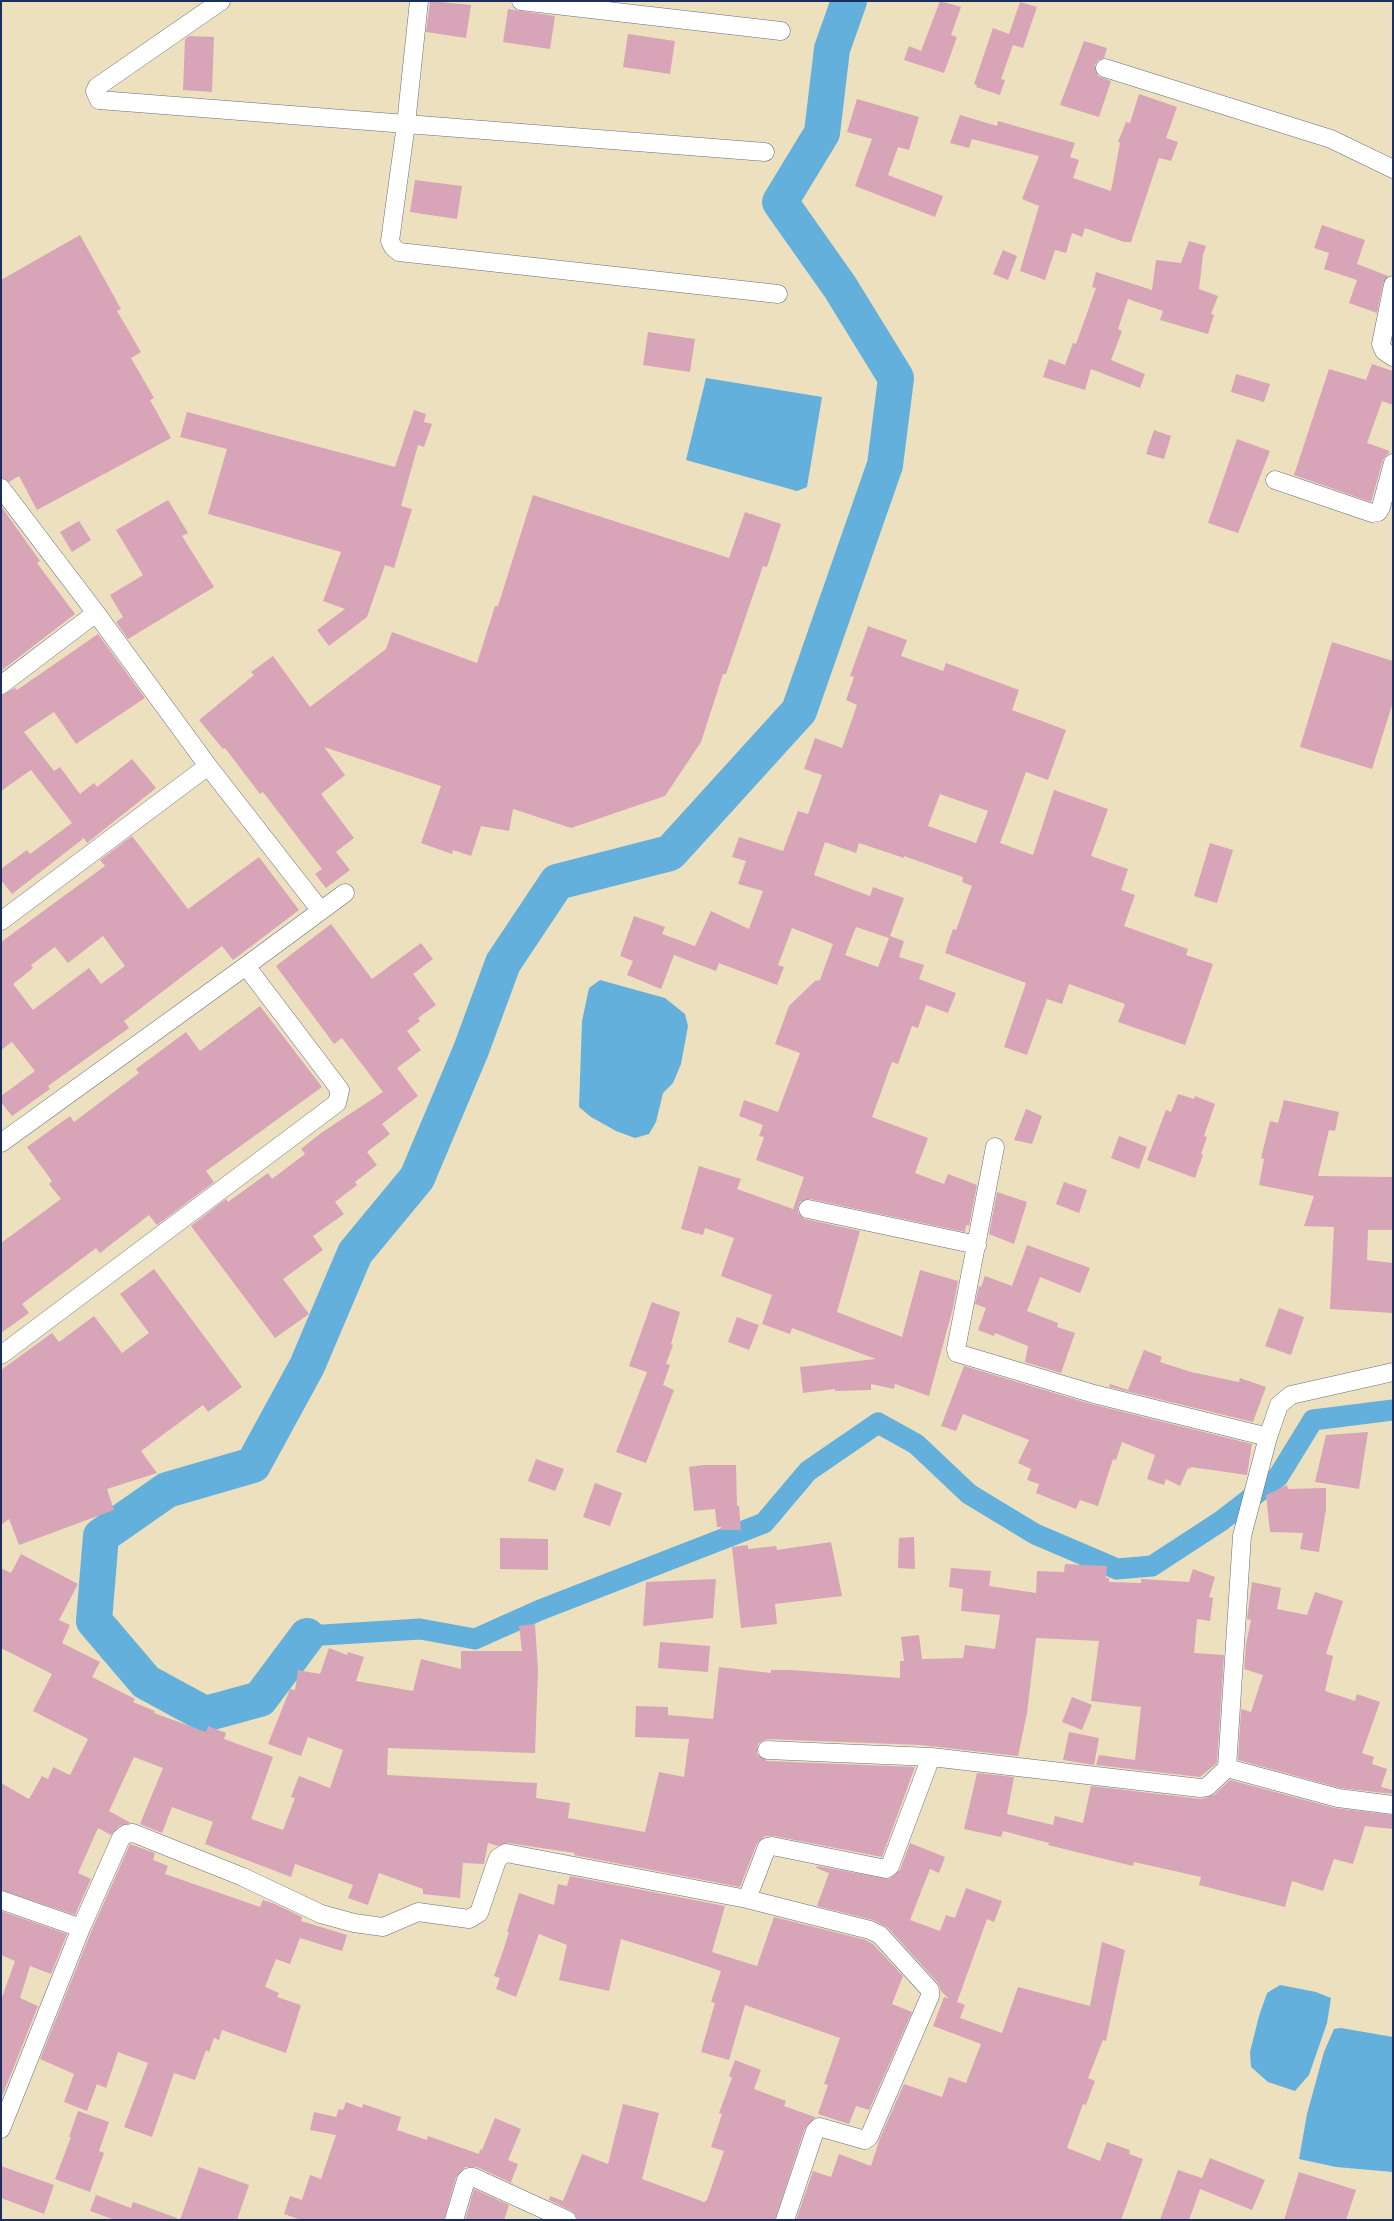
<!DOCTYPE html>
<html>
<head>
<meta charset="utf-8">
<style>
	body { margin:0 }
	#map { position:relative; width:1394px; height:2221px; overflow:hidden; background:#ede0be; font-family:"IM FELL English",serif }
	canvas { display:block }
	.frame { position:absolute; inset:0; border:2px solid #1b2f5e; pointer-events:none }
</style>
</head>
<body>
<div id="map">
<canvas width="1394" height="2221"></canvas>
<div class="frame"></div>
</div>
<script>
const c = document.querySelector('canvas').getContext('2d');
c.lineJoin = 'round';
function paint(path, color) { c.fillStyle = color; c.fill(path, 'evenodd'); }
const toPath = rows => new Path2D(rows.map(r => 'M' + r).join(''));
function strokePath(path, color, width, dash) { c.strokeStyle = color; c.lineWidth = width; c.lineCap = dash ? 'butt' : 'round'; c.setLineDash(dash || []); c.stroke(path); }
paint(toPath([
	[706,378,822,397,807,487,797,491,686,460],
	[600,980,665,998,685,1014,688,1026,681,1064,673,1083,663,1093,656,1122,649,1134,635,1138,616,1131,591,1117,579,1107,582,1021,589,988],
	[1280,1985,1316,1992,1331,1998,1327,2023,1309,2075,1295,2091,1268,2082,1251,2067,1250,2052,1259,2016,1267,1993],
	[1341,2028,1393,2037,1393,2172,1336,2167,1299,2159,1307,2114,1324,2052,1334,2029]
]), '#64b0dd');
strokePath(toPath([
	[307,1636,420,1629,475,1639,540,1610,764,1523,808,1471,878,1423,916,1444,969,1494,1035,1534,1117,1569,1152,1566,1221,1521,1278,1477,1313,1420,1393,1410]
]), '#64b0dd', 21);
strokePath(toPath([
	[307,1636,260,1699,205,1714,146,1682,94,1621,101,1536,167,1490,253,1465,307,1366,355,1253,417,1178,471,1050,503,963,557,882,670,853,799,711,885,465,896,378,840,287,780,202,822,133,832,49,849,1]
]), '#64b0dd', 36);
paint(toPath([
	[430,1,471,5,466,38,426,32],
	[940,1,961,7,951,35,957,37,944,73,904,60,909,46,921,51],
	[1020,2,1037,7,1023,48,1013,45,1001,79,1005,80,1000,95,976,87,977,85,974,84,993,28,1009,34],
	[508,9,555,16,550,49,503,42],
	[628,34,675,41,670,74,623,67],
	[189,36,214,37,212,92,183,90,185,39],
	[1084,41,1107,48,1104,58,1098,60,1095,65,1098,76,1111,81,1099,117,1060,105],
	[1139,94,1177,107,1166,138,1178,142,1171,161,1159,158,1131,242,1124,242,1085,228,1082,237,1072,233,1066,253,1055,250,1045,280,1020,271,1039,206,1022,199,1039,156,972,139,969,148,950,143,960,115,997,126,998,121,1075,143,1070,157,1079,160,1073,178,1111,191,1120,143,1118,142,1126,122,1130,123],
	[857,99,919,117,909,150,898,147,888,175,943,196,935,217,855,186,872,139,847,132],
	[415,180,462,186,457,219,410,212],
	[1322,225,1365,240,1357,264,1388,276,1383,283,1377,313,1349,303,1357,280,1324,269,1329,253,1314,248],
	[80,235,121,309,117,311,141,352,131,358,154,398,150,400,171,438,37,510,19,476,9,482,1,478,1,280],
	[1189,241,1206,246,1203,255,1199,289,1218,296,1211,314,1214,315,1208,334,1160,320,1163,311,1128,299,1118,329,1122,331,1111,360,1145,374,1140,388,1091,369,1085,390,1043,377,1049,359,1065,365,1073,343,1076,344,1096,288,1092,287,1096,272,1152,290,1156,260,1181,263],
	[1003,250,1017,256,1008,280,993,274],
	[648,332,695,339,690,372,643,365],
	[1372,364,1393,371,1393,405,1382,401,1367,443,1390,451,1383,460,1371,502,1294,475,1329,369,1366,380],
	[1236,374,1270,384,1264,402,1231,392],
	[414,410,426,414,424,422,432,424,424,447,418,445,401,506,412,509,394,568,385,565,367,617,329,646,317,630,345,609,323,601,341,552,208,514,227,449,180,437,187,412,395,467],
	[1154,430,1171,436,1164,459,1146,454],
	[1237,439,1270,451,1238,533,1208,523],
	[533,495,729,558,745,512,781,524,767,567,763,566,726,674,723,674,701,742,665,796,571,828,513,809,509,831,481,826,471,856,453,850,452,854,421,843,441,786,324,747,345,775,321,794,354,838,336,852,350,870,326,888,315,874,322,869,263,792,260,794,225,748,223,749,199,720,254,675,251,672,273,656,310,707,386,649,392,632,477,663,495,606,498,606],
	[168,500,188,533,182,536,214,587,128,639,116,622,123,617,110,595,143,575,116,530],
	[1,506,40,561,37,563,75,614,1,671],
	[79,521,91,540,72,552,60,532],
	[868,626,907,640,901,656,943,671,946,663,1019,690,1012,710,1066,730,1048,780,1026,772,1000,843,1033,855,1054,790,1108,809,1091,856,1128,869,1121,890,1135,895,1124,926,1188,949,1186,955,1213,964,1185,1045,1118,1022,1125,1004,1069,984,1062,1004,1047,999,1027,1055,1004,1047,1026,983,945,953,953,929,956,930,972,886,962,882,963,877,904,856,904,858,859,843,856,853,825,842,814,875,870,896,873,887,904,898,890,936,904,941,899,957,924,965,919,979,956,993,948,1013,926,1005,918,1028,912,1026,898,1064,892,1062,872,1117,928,1138,915,1173,944,1184,948,1174,977,1185,969,1226,966,1225,965,1232,810,1199,800,1202,798,1207,798,1213,805,1219,860,1231,837,1312,902,1337,920,1270,958,1281,953,1308,929,1396,895,1384,894,1389,871,1384,871,1390,835,1391,835,1389,803,1393,800,1367,876,1359,792,1328,790,1334,762,1324,772,1295,721,1276,734,1238,705,1228,703,1235,681,1229,699,1166,741,1179,737,1189,793,1209,804,1177,756,1160,764,1137,759,1136,763,1125,739,1116,744,1100,778,1112,800,1053,775,1044,789,1006,815,981,820,980,833,944,792,928,778,965,784,967,777,985,719,963,716,971,674,955,661,989,627,975,633,961,620,956,634,916,665,927,662,934,695,946,711,911,749,929,763,891,738,884,746,861,732,857,739,837,783,851,798,811,808,814,822,775,804,769,815,738,842,748,857,705,846,700,854,677,850,676],
	[940,794,988,811,976,843,928,826],
	[856,927,889,938,878,967,845,955],
	[98,634,145,698,76,744,54,712,24,732,54,771,60,767,80,794,94,783,97,787,132,759,156,788,87,843,84,838,12,894,1,880,1,869,27,850,30,854,72,823,31,770,1,791,1,695,15,688,17,690],
	[1332,642,1393,661,1393,702,1372,769,1300,747],
	[132,836,188,909,259,857,299,910,233,960,222,946,124,1021,129,1028,48,1086,50,1089,12,1116,1,1102,1,1096,35,1071,12,1042,1,1050,1,942,105,866,100,860],
	[103,936,125,966,101,984,89,968,33,1010,13,984,33,968,31,965,55,947,68,963],
	[1210,843,1233,850,1217,903,1194,896],
	[331,924,372,979,421,943,433,959,413,974,436,1005,418,1018,420,1021,407,1031,421,1050,397,1068,418,1096,382,1124,390,1134,367,1152,377,1165,355,1182,357,1185,335,1202,344,1214,313,1236,323,1250,283,1279,309,1314,275,1338,191,1226,226,1199,228,1202,268,1173,272,1179,305,1154,301,1149,321,1133,383,1092,342,1038,334,1044,276,966],
	[260,1006,322,1087,206,1171,214,1182,157,1225,149,1215,100,1253,96,1248,22,1304,29,1313,1,1333,1,1243,61,1199,49,1184,52,1181,27,1147,70,1116,74,1122,139,1073,136,1069,186,1032,200,1051],
	[1178,1094,1194,1099,1195,1096,1215,1104,1204,1136,1207,1137,1201,1154,1203,1155,1195,1178,1147,1160,1166,1110,1171,1112],
	[1284,1100,1339,1112,1335,1131,1329,1130,1318,1176,1393,1177,1393,1230,1368,1230,1367,1260,1393,1263,1393,1313,1330,1309,1334,1227,1304,1226,1314,1196,1259,1185,1264,1159,1261,1158,1270,1121,1278,1123],
	[1026,1109,1042,1116,1032,1144,1014,1140],
	[1119,1136,1147,1147,1139,1169,1111,1158],
	[1064,1182,1087,1190,1079,1213,1056,1204],
	[997,1192,1027,1202,1014,1244,989,1234],
	[1027,1245,1090,1268,1080,1293,1040,1277,1027,1311,1058,1323,1057,1327,1075,1333,1061,1373,1025,1362,1028,1346,995,1333,994,1336,978,1330,986,1308,975,1304,979,1286,981,1287,985,1276,1012,1286],
	[154,1269,242,1387,208,1412,203,1405,141,1451,157,1473,107,1489,114,1510,19,1545,9,1519,1,1525,1,1370,52,1333,59,1342,94,1316,122,1353,149,1333,120,1294],
	[652,1302,680,1312,671,1344,673,1345,666,1364,670,1365,663,1385,674,1390,646,1463,616,1452,647,1372,629,1366],
	[1279,1308,1304,1317,1291,1355,1265,1346],
	[737,1317,759,1325,749,1350,728,1342],
	[1144,1350,1162,1357,1160,1362,1191,1372,1239,1382,1240,1378,1266,1387,1253,1422,1109,1387,1110,1384,1128,1390],
	[964,1366,1091,1404,1252,1444,1247,1475,1191,1467,1190,1469,1188,1468,1180,1486,1166,1479,1164,1485,1147,1479,1155,1455,1122,1442,1116,1460,1113,1459,1098,1506,1080,1500,1076,1509,1036,1493,1039,1484,1027,1480,1031,1469,1018,1463,1029,1440,963,1414,956,1431,941,1426],
	[1368,1432,1359,1489,1315,1482,1326,1435],
	[536,1459,564,1469,555,1491,528,1481],
	[704,1465,736,1465,737,1506,739,1506,741,1530,721,1530,721,1527,717,1527,715,1509,694,1511,689,1467],
	[595,1483,622,1493,610,1526,583,1517],
	[1287,1485,1288,1489,1326,1488,1326,1509,1319,1552,1300,1549,1303,1533,1270,1532,1266,1495],
	[914,1537,915,1569,898,1568,899,1538],
	[500,1538,548,1539,548,1570,500,1569],
	[831,1542,842,1596,775,1604,777,1624,741,1628,732,1547,748,1545,748,1549,776,1546,777,1550],
	[21,1554,78,1584,59,1620,70,1625,62,1643,100,1662,92,1677,135,1699,133,1702,155,1711,154,1713,206,1732,208,1726,226,1733,224,1739,273,1757,251,1819,283,1830,295,1798,291,1797,299,1776,330,1788,343,1750,308,1737,301,1756,268,1744,290,1689,295,1690,298,1670,320,1674,329,1648,347,1655,348,1652,364,1657,356,1681,413,1691,421,1659,461,1669,461,1651,522,1651,519,1626,535,1624,538,1670,535,1753,388,1748,387,1775,537,1783,536,1798,570,1803,568,1818,645,1832,659,1772,684,1777,689,1739,635,1737,636,1706,668,1707,668,1715,713,1719,719,1667,771,1673,771,1670,791,1670,900,1678,900,1661,904,1661,901,1637,919,1635,922,1659,963,1658,965,1645,995,1649,1000,1615,961,1611,963,1589,949,1587,951,1568,991,1571,989,1586,1036,1593,1037,1571,1064,1572,1065,1564,1107,1566,1106,1578,1109,1578,1109,1582,1141,1583,1141,1579,1189,1582,1193,1569,1215,1577,1209,1597,1213,1598,1210,1621,1197,1619,1194,1653,1224,1655,1217,1763,1200,1777,1096,1765,1099,1755,1135,1760,1141,1707,1091,1701,1099,1641,1036,1638,1027,1713,1018,1756,920,1745,767,1739,758,1744,757,1754,767,1761,915,1767,882,1857,774,1836,765,1836,757,1843,740,1887,574,1855,575,1853,508,1843,498,1846,488,1843,484,1864,463,1863,460,1898,423,1894,423,1889,379,1873,368,1905,348,1898,353,1885,295,1864,291,1877,205,1844,213,1822,172,1807,162,1833,140,1824,163,1768,134,1757,109,1811,131,1823,119,1826,111,1835,98,1828,78,1873,91,1879,75,1915,1,1890,1,1783,29,1799,42,1776,48,1779,53,1767,70,1775,88,1739,33,1711,52,1674,1,1648,1,1568,11,1573],
	[716,1579,713,1618,643,1626,646,1582],
	[1252,1582,1281,1588,1277,1609,1307,1615,1315,1592,1343,1601,1326,1654,1333,1656,1325,1691,1355,1701,1357,1694,1380,1702,1362,1753,1374,1757,1372,1764,1387,1769,1381,1787,1393,1790,1393,1794,1340,1788,1238,1760,1241,1709,1251,1712,1263,1675,1244,1669,1246,1644,1251,1620,1247,1619],
	[660,1642,710,1646,708,1672,658,1668],
	[1072,1697,1092,1705,1082,1730,1062,1722],
	[1069,1732,1099,1738,1094,1765,1063,1760],
	[977,1773,1014,1777,1007,1814,1053,1825,1055,1816,1083,1823,1091,1786,1201,1799,1214,1795,1230,1780,1335,1808,1393,1815,1393,1829,1365,1826,1353,1864,1334,1859,1323,1891,1292,1881,1285,1907,1199,1885,1201,1877,1134,1862,1133,1866,1048,1845,1049,1843,1003,1831,1001,1837,964,1829],
	[910,1843,945,1857,939,1873,930,1869,910,1920,940,1931,946,1915,955,1918,966,1888,1002,1901,994,1922,987,1919,957,2002,965,2005,960,2018,1002,2033,1018,1987,1090,2006,1102,1942,1125,1950,1106,2041,1103,2040,1088,2078,1095,2081,1086,2105,1083,2104,1067,2148,1100,2161,1107,2142,1130,2150,1129,2154,1143,2159,1121,2220,796,2220,813,2171,831,2177,839,2154,871,2166,880,2138,904,2084,942,2097,949,2077,966,2083,981,2044,933,2026,944,1997,949,1999,941,1991,938,1983,888,1928,873,1920,817,1906,829,1873,816,1868,817,1866,889,1879,900,1870],
	[130,1844,155,1853,153,1860,168,1866,165,1874,260,1907,263,1900,275,1904,302,1917,301,1921,347,1935,342,1951,300,1938,290,1964,276,1959,265,1987,279,1993,277,1997,301,2005,286,2053,222,2030,219,2040,214,2038,209,2052,206,2050,195,2080,174,2073,152,2137,124,2127,148,2063,118,2052,106,2088,97,2084,87,2111,64,2102,74,2074,40,2059,91,1932],
	[570,1876,725,1906,712,1952,757,1966,774,1917,866,1940,873,1944,903,1976,892,2004,912,2012,869,2110,856,2106,849,2124,818,2114,828,2085,824,2084,840,2038,797,2023,745,2005,729,2060,701,2052,715,2003,711,2002,721,1971,676,1956,621,1939,609,1991,559,1980,567,1945,539,1934,516,1997,496,1989,500,1978,494,1976,503,1951,509,1932,507,1932,519,1893,554,1905,558,1884,567,1886],
	[1,1911,67,1934,51,1974,30,1966,20,1998,38,2006,1,2099,1,2000,15,1961,1,1955],
	[735,2060,761,2070,754,2089,786,2101,784,2106,815,2117,805,2128,775,2220,578,2220,572,2211,549,2200,550,2196,563,2201,582,2154,608,2164,623,2104,659,2113,642,2179,704,2202,707,2200,724,2151,711,2147,722,2114,719,2113,732,2078,729,2076],
	[346,2102,362,2108,363,2104,401,2117,397,2130,427,2140,428,2136,479,2154,480,2149,482,2150,495,2118,521,2129,508,2160,518,2164,511,2182,516,2185,477,2167,465,2167,456,2177,444,2220,301,2220,284,2214,290,2196,302,2200,310,2175,321,2179,336,2135,310,2130,314,2112,336,2117,339,2109,343,2110],
	[78,2111,109,2122,99,2151,104,2153,90,2192,55,2179,71,2137,69,2137],
	[1210,2158,1265,2180,1252,2210,1200,2189,1189,2220,1160,2220,1178,2170,1202,2178],
	[1,2166,54,2185,44,2214,1,2198],
	[199,2167,249,2185,237,2220,180,2220],
	[1299,2172,1356,2190,1346,2220,1284,2220],
	[474,2189,509,2205,504,2220,465,2220],
	[96,2195,131,2208,133,2202,177,2218,176,2220,115,2220,90,2211]
]), '#d7a5b7');
const minor = toPath([
	[221,1,97,87,95,91,99,100,765,152],
	[419,1,406,124,390,241,393,247,399,252,778,294],
	[521,1,781,31],
	[1105,68,1331,139,1393,169],
	[1393,285,1381,344,1384,351,1393,357],
	[1275,480,1372,513,1378,512,1381,507,1393,463],
	[1,488,96,613,208,766,321,911],
	[1,685,96,613],
	[1,921,208,766],
	[246,966,345,893],
	[1,1143,246,966,340,1090,337,1103,1,1355],
	[995,1147,956,1349,957,1353,1094,1394,1268,1437],
	[808,1209,977,1245],
	[767,1750,931,1757,1200,1788,1207,1787,1227,1768,1242,1536,1268,1437,1279,1405,1291,1395,1393,1372],
	[1227,1768,1338,1798,1393,1805],
	[747,1899,870,1930,880,1935,930,1990,930,1996,869,2137,865,2140,819,2127,815,2131,785,2220],
	[1,1900,81,1928],
	[1,2129,81,1928,121,1838,126,1834,133,1833,243,1877,321,1914,354,1923,383,1927,418,1912,469,1919,479,1913,495,1866,498,1858,506,1853,747,1899,767,1847,772,1846,886,1869,890,1866,931,1757],
	[454,2220,466,2180,469,2177,473,2177,567,2220]
]);
strokePath(minor, '#646d80', 19);
strokePath(minor, '#fff', 18);
</script>
</body>
</html>
